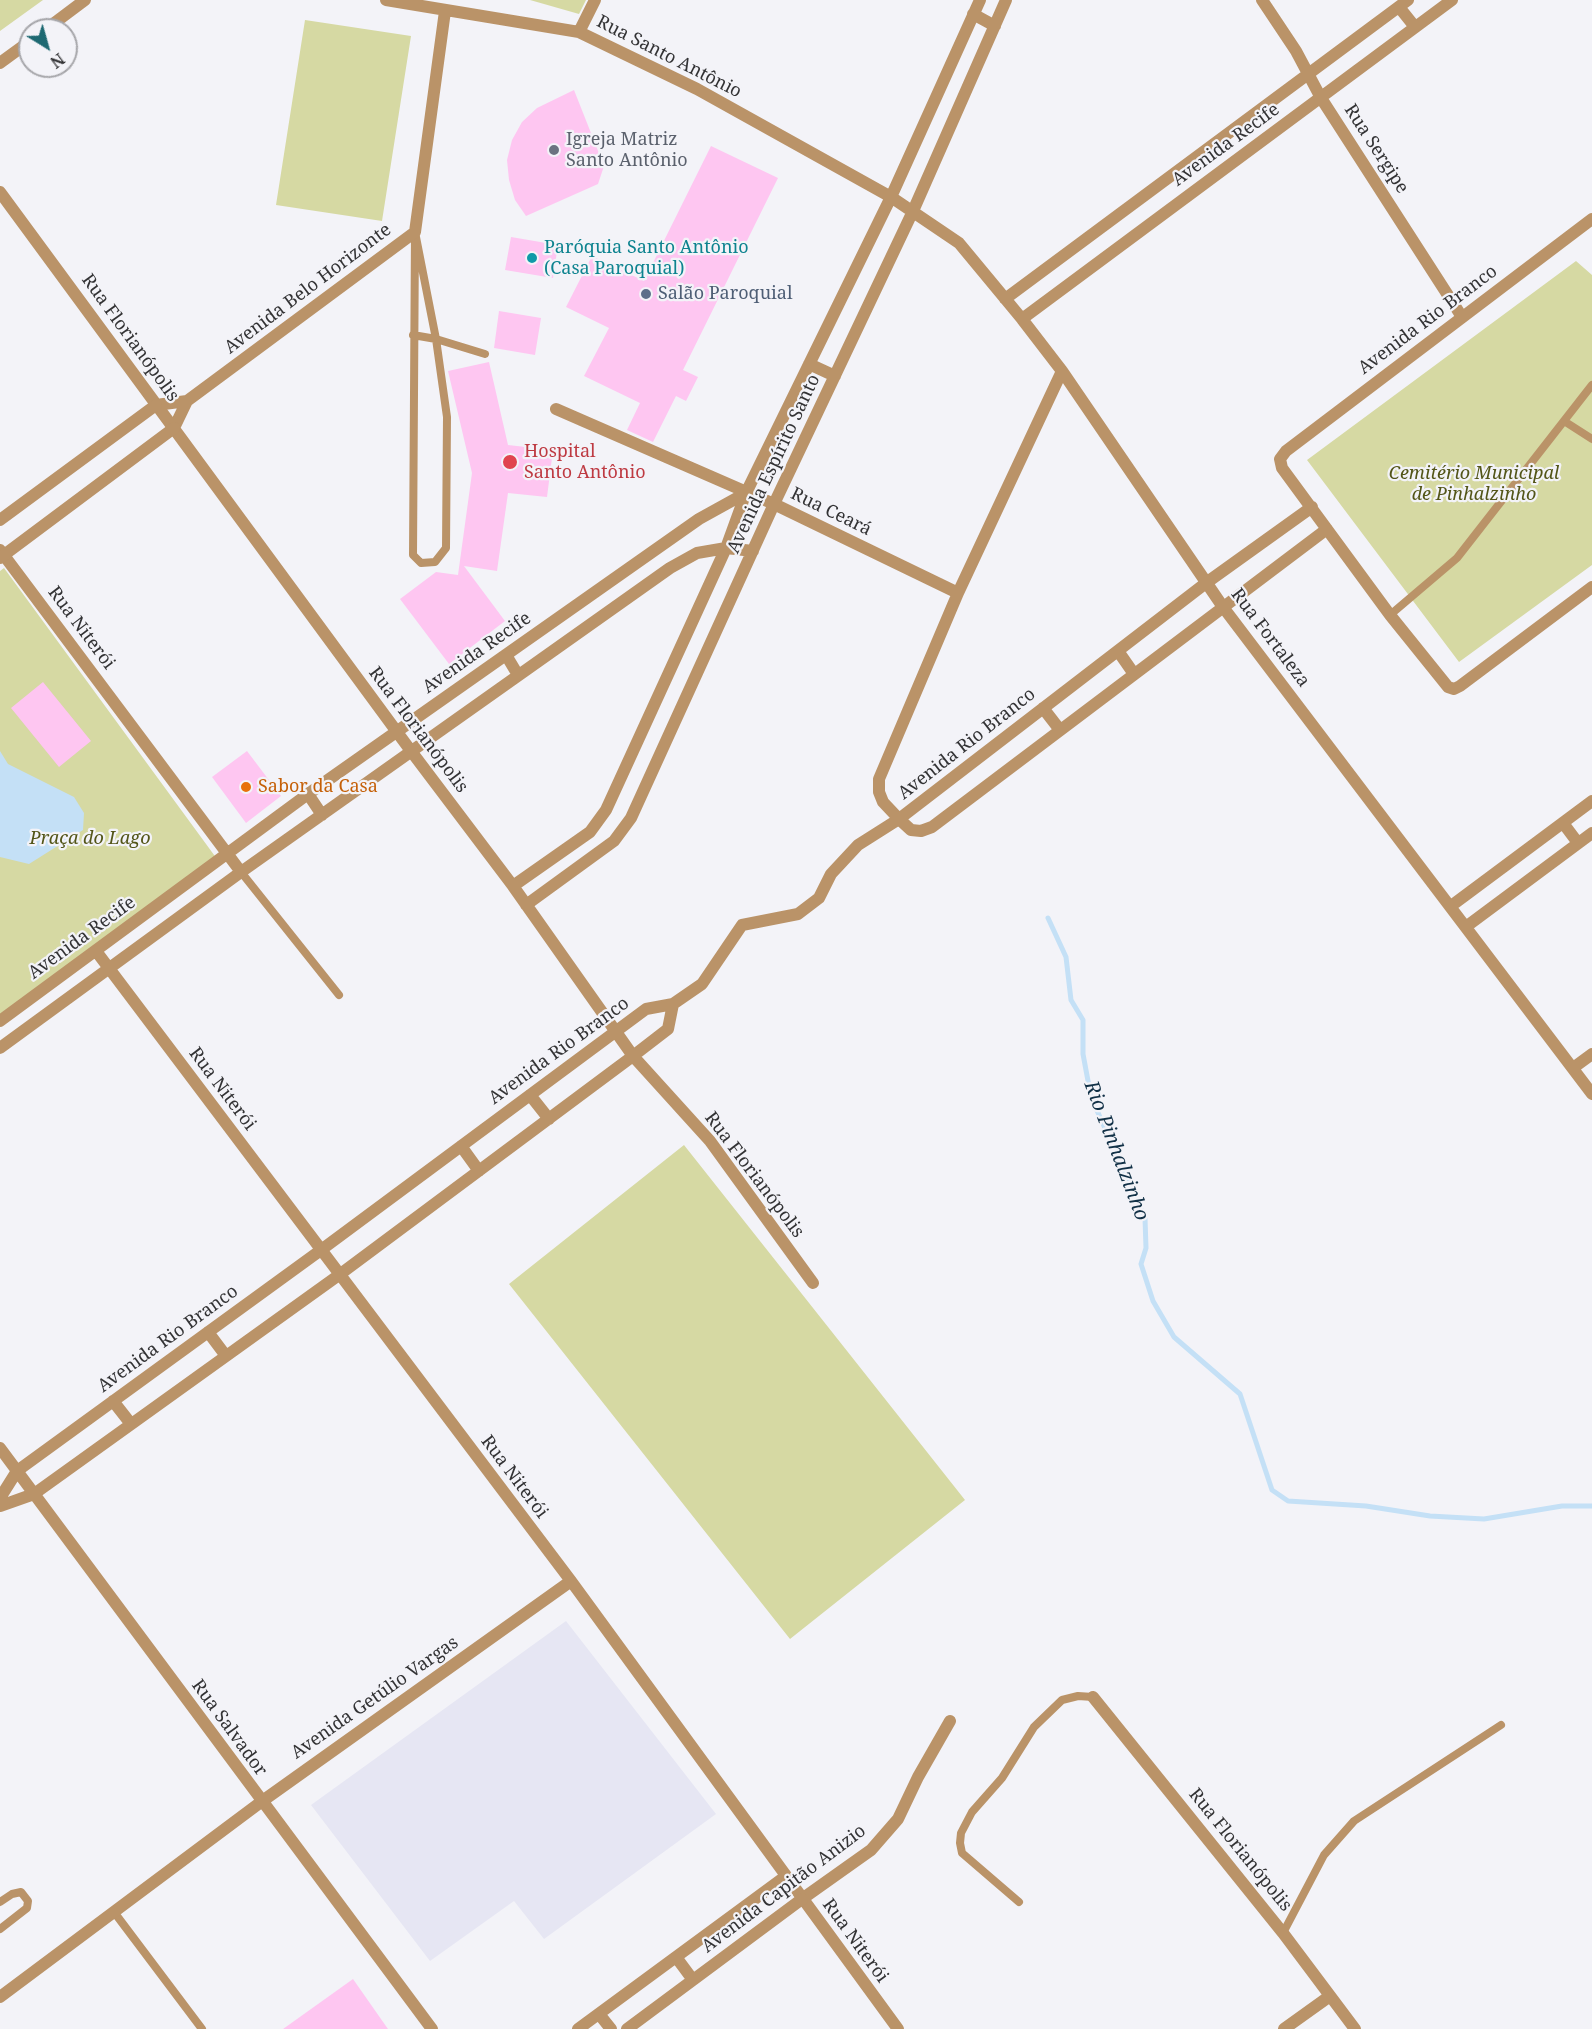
<!DOCTYPE html>
<html>
<head>
<meta charset="utf-8">
<style>
	body { margin:0 }
	#map { position:relative; width:1592px; height:2029px; overflow:hidden; background:#f3f3f8; font-family:"Noto Serif",serif }
	canvas { display:block }
	.north { position:absolute; left:18px; top:18px; width:60px; height:60px; box-sizing:border-box; background:#f3f3f8; border:2px solid #a6a6aa; border-radius:50%; rotate:143deg; font-size:16px; font-weight:700; line-height:24px; text-align:center; color:#333335 }
	.north::after { content:''; display:block; margin:auto; width:21px; height:27px; background:#1e6972; clip-path:polygon(50% 0,100% 100%,50% 72%,0 100%) }
</style>
</head>
<body>
<div id="map">
<canvas width="1592" height="2029"></canvas>
<div class="north">N</div>
</div>
<script>
const c = document.querySelector('canvas').getContext('2d');
c.lineJoin = 'round';
function paint(path, color) { c.fillStyle = color; c.fill(path, 'evenodd'); }
const toPath = rows => new Path2D(rows.map(r => 'M' + r).join(''));
function strokePath(path, color, width, dash) { c.strokeStyle = color; c.lineWidth = width; c.lineCap = dash ? 'butt' : 'round'; c.setLineDash(dash || []); c.stroke(path); }
function drawText(font, color, halo, rows, align = 'center') {
  c.font = font + ' "Noto Serif",serif'; c.lineWidth = 4.5; c.setLineDash([]); c.textBaseline = 'middle'; c.strokeStyle = halo; c.fillStyle = color; for (const [text, x, y, turn = 0] of rows) {
    c.save(); c.translate(x, y); c.rotate((+turn || 0) * Math.PI / 180); c.textAlign = isNaN(turn) ? turn : align; if (halo) c.strokeText(text, 0, 0); c.fillText(text, 0, 0); c.restore();
  }
}
paint(toPath([
	[566,1621,716,1814,544,1939,514,1901,430,1961,311,1805]
]), '#e6e6f3');
paint(toPath([
	[0,0,43,0,0,31],
	[530,0,586,0,579,14],
	[305,20,411,36,382,221,276,205],
	[1576,261,1592,275,1592,565,1459,662,1307,460],
	[4,568,217,859,0,1017,0,571],
	[684,1145,965,1500,790,1639,509,1284]
]), '#d6d9a3');
paint(toPath([
	[0,751,8,764,74,797,84,813,83,830,29,864,0,857]
]), '#c4e0f6');
strokePath(toPath([
	[1048,918,1066,957,1071,1000,1083,1020,1083,1054,1091,1097,1145,1218,1146,1248,1141,1264,1153,1301,1174,1337,1240,1394,1272,1490,1288,1501,1366,1506,1430,1516,1484,1519,1562,1506,1592,1506]
]), '#c4e0f6', 5);
paint(toPath([
	[574,90,604,166,598,184,526,216,515,200,509,180,507,160,512,140,522,122,537,108],
	[711,146,778,178,683,370,698,377,686,401,676,396,653,442,627,430,640,403,584,376,609,328,566,307,592,256,644,281],
	[511,237,558,245,553,278,505,270],
	[499,311,541,318,535,355,494,348],
	[489,362,508,445,553,450,547,497,508,493,497,571,464,566,505,621,449,664,400,599,436,572,458,575,472,473,448,371],
	[43,682,91,741,59,767,11,708],
	[247,751,281,796,246,823,212,777],
	[353,1979,388,2029,283,2029]
]), '#fec6f1');
strokePath(toPath([
	[415,232,436,339,447,417,446,548,435,562,421,563,413,555,415,232],
	[413,335,436,339,485,354],
	[1564,421,1592,439],
	[1390,615,1457,558,1592,385],
	[241,872,339,995],
	[0,1902,12,1894,21,1892,28,1901,27,1908,0,1929],
	[1019,1902,962,1853,960,1843,961,1833,972,1812,1002,1778,1034,1727,1062,1700,1078,1696,1093,1697],
	[114,1912,202,2029],
	[1283,1933,1324,1855,1354,1821,1501,1725]
]), '#ba9368', 8);
strokePath(toPath([
	[386,0,579,32,697,89,891,197,959,243,1022,319,1062,371,1223,607,1592,1094],
	[1262,0,1296,51,1321,98,1462,317],
	[1399,7,1415,27],
	[973,14,995,26],
	[45,30,85,0],
	[579,32,595,0],
	[0,63,30,41],
	[0,192,411,751,513,886,633,1056,710,1141,813,1283],
	[1592,219,1286,451,1280,459,1282,468,1390,615,1448,687,1454,689,1460,686,1592,587],
	[1005,299,1408,0],
	[1022,319,1452,0],
	[809,364,835,376],
	[156,405,187,401],
	[556,409,774,504,958,593],
	[174,428,187,401,415,232,445,11],
	[1312,507,1206,583,899,819,911,830,921,831,932,827,1327,529],
	[0,550,241,872],
	[1118,651,1134,674],
	[506,655,518,675],
	[1043,708,1060,730],
	[308,794,322,815],
	[1563,823,1578,843],
	[513,886,590,832,606,810,726,548,746,493,891,197,980,0],
	[526,905,614,841,631,818,774,504,913,211,1006,0],
	[1451,906,1592,801],
	[1467,926,1592,833],
	[96,951,571,1581,898,2029],
	[0,1021,308,794,699,519,746,493],
	[0,1048,241,872,670,568,697,553,726,548,753,551],
	[1573,1068,1592,1054],
	[530,1095,549,1119],
	[461,1146,479,1171],
	[208,1332,226,1356],
	[113,1401,131,1424],
	[0,1448,432,2029],
	[0,1498,17,1471,321,1250,615,1032,646,1009,673,1004,702,984,742,925,798,914,819,898,831,874,858,845,899,819,883,802,879,792,879,779,958,593,1062,371],
	[0,1506,34,1494,339,1275,633,1056,668,1029,673,1004],
	[1093,1697,1283,1933,1355,2029],
	[802,1899,871,1850,898,1819,918,1777,950,1721],
	[0,1997,261,1802,571,1581],
	[1284,2029,1330,1996]
]), '#ba9368', 12);
strokePath(toPath([
	[0,520,156,405],
	[0,558,174,428],
	[676,1957,693,1980],
	[599,2014,611,2029],
	[578,2029,786,1876],
	[627,2029,802,1899]
]), '#ba9368', 12);
for (const [x, y, r, color] of [
	[554,150,6,"#6b7280"],
	[532,258,6,"#0f9aa8"],
	[646,294,6,"#5c6f8a"],
	[510,462,8,"#e0444e"],
	[246,787,6,"#e8710a"]
]) { const dot = new Path2D(); dot.arc(x, y, r, 0, 2 * Math.PI); c.fillStyle = color; c.fill(dot); strokePath(dot, '#f3f3f8', 2); }
drawText('18px', '#333335', '#f3f3f8', [
	["Rua Santo Antônio",669,57,27],
	["Avenida Recife",1226,145,-36],
	["Rua Sergipe",1376,149,57],
	["Avenida Belo Horizonte",308,289,-37],
	["Avenida Rio Branco",1428,320,-37],
	["Rua Florianópolis",130,338,54],
	["Avenida Espírito Santo",774,464,-65],
	["Rua Ceará",831,512,26],
	["Rua Niterói",81,628,53],
	["Rua Fortaleza",1270,638,53],
	["Avenida Recife",477,653,-35],
	["Rua Florianópolis",418,730,53],
	["Avenida Rio Branco",967,744,-38],
	["Avenida Recife",82,938,-36],
	["Avenida Rio Branco",559,1051,-36],
	["Rua Niterói",222,1089,53],
	["Rua Florianópolis",754,1175,53],
	["Avenida Rio Branco",168,1339,-36],
	["Rua Niterói",514,1477,53],
	["Avenida Getúlio Vargas",375,1698,-35],
	["Rua Salvador",229,1728,54],
	["Rua Florianópolis",1240,1850,51],
	["Avenida Capitão Anizio",784,1889,-37],
	["Rua Niterói",855,1941,54]
]);
drawText('18px', '#5b616d', '#f3f3f8', [
	["Igreja Matriz",566,140],
	["Santo Antônio",566,161]
], 'left');
drawText('18px', '#0d838f', '#f3f3f8', [
	["Paróquia Santo Antônio",544,248],
	["(Casa Paroquial)",544,269]
], 'left');
drawText('18px', '#4e5e75', '#f3f3f8', [
	["Salão Paroquial",658,294]
], 'left');
drawText('18px', '#be3a42', '#f3f3f8', [
	["Hospital",524,452],
	["Santo Antônio",524,473]
], 'left');
drawText('italic 18px', '#535518', '#f3f3f8', [
	["Cemitério Municipal",1474,474],
	["de Pinhalzinho",1474,495],
	["Praça do Lago",90,839]
]);
drawText('18px', '#c56008', '#f3f3f8', [
	["Sabor da Casa",258,787]
], 'left');
drawText('italic 20px', '#123147', '#f3f3f8', [
	["Rio Pinhalzinho",1116,1151,69]
]);
</script>
</body>
</html>
